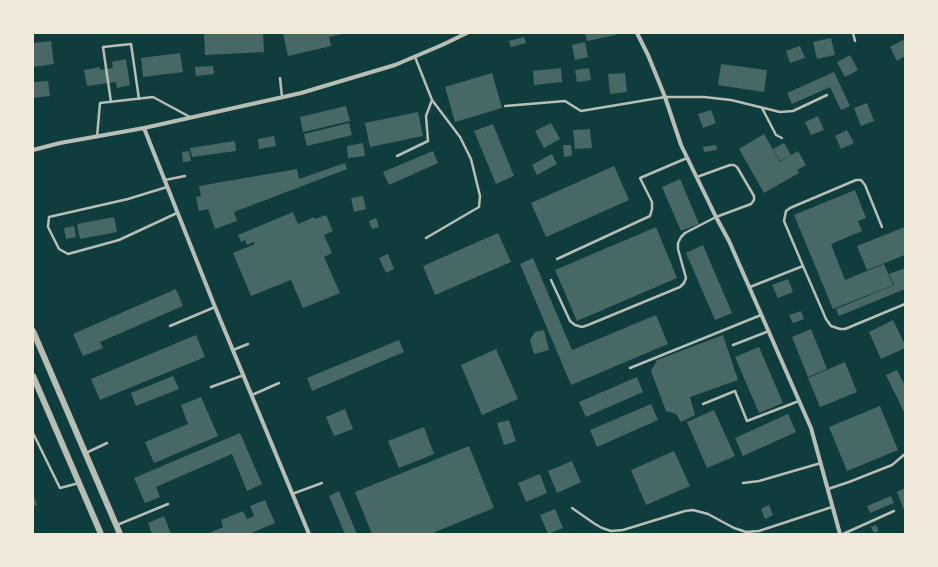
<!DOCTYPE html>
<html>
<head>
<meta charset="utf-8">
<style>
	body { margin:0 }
	#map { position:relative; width:938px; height:567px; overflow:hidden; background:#0f3d3e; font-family:"Noto Sans",sans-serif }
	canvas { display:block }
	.frame { position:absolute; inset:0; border:34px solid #f1e9da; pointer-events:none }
</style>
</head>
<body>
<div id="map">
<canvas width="938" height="567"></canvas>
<div class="frame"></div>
</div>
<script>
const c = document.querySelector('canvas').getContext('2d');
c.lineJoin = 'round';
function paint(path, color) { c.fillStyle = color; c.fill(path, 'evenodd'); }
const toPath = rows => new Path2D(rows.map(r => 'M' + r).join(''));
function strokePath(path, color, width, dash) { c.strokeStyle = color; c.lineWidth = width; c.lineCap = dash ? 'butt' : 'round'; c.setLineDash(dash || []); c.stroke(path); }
paint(toPath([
	[204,33,263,33,264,52,205,55],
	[283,33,343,33,343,34,329,37,331,46,288,56],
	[585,33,616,33,616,35,587,41],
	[524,37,526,43,511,47,509,41],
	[831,38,835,55,817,59,813,42],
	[905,39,905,56,897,61,890,47],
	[51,41,54,64,33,67,33,43],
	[585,42,588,57,575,60,572,45],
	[800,46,805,58,790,63,786,51],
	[180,53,183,72,143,77,141,58],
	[850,55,858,70,845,77,837,62],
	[126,59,130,85,117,88,116,82,87,86,84,70,100,67,100,70,113,68,112,62],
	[721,64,767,70,764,92,718,85],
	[213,66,214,74,196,76,195,67],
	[561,68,562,82,534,85,533,71],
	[589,68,591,80,577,82,575,70],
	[834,72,850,106,841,110,830,87,792,104,787,93],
	[492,73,502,108,455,122,445,87],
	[625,73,627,92,610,94,608,74],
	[48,81,50,96,33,98,33,82],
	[867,103,874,121,861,126,854,108],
	[346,106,350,121,303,132,300,117],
	[711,110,716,123,703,128,698,114],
	[418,112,423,136,370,147,365,123],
	[818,116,824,130,811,135,805,122],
	[349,123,352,135,307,146,304,134],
	[551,123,560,139,544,148,535,131],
	[493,124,514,176,496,184,474,131],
	[590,129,592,148,575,149,573,130],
	[847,130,854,143,841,149,835,136],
	[764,134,780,162,790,156,780,161,773,149,784,143,791,155,798,151,806,165,797,170,799,173,764,193,739,149],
	[274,136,276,146,259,149,258,139],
	[235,141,236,151,192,157,190,148],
	[363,143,365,156,348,158,347,146],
	[563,145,571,145,572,156,564,157],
	[716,145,717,150,704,152,703,147],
	[189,151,191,161,183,162,182,152],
	[433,151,438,163,389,185,383,172],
	[552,154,557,164,537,175,532,165],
	[345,163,347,169,234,212,237,221,215,229,208,209,199,211,196,197,201,196,199,186,297,169,299,179],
	[614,166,629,200,546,237,531,203],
	[680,179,699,224,681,231,662,187],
	[855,190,866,218,858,221,862,231,831,244,845,280,884,264,893,285,833,309,794,215],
	[363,196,366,209,354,212,351,198],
	[293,212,298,224,314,217,315,219,326,215,333,231,324,235,332,253,324,257,340,293,303,308,291,280,251,296,233,253,255,244,254,242,247,245,245,240,241,242,238,235],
	[114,217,117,232,80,239,77,224],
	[376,218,379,227,372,229,369,221],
	[74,226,76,237,66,239,64,228],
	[656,227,677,278,577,321,555,270],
	[905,227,905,255,867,270,857,246],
	[498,233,511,262,435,295,423,266],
	[703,245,732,313,715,320,686,253],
	[388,254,394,269,386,273,379,258],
	[533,258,572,350,656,315,668,344,571,385,520,264],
	[905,268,905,289,839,316,836,309,894,285,889,274],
	[788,279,793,292,778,298,772,285],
	[176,289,183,306,100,342,103,348,83,356,73,334],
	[801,311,804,319,793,323,789,315],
	[893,320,905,345,905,348,881,359,869,332],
	[811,329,827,369,808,377,792,337],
	[544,330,549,350,534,354,530,340,535,332],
	[196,335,205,357,100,400,91,379],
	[723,335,738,380,690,397,695,415,681,422,676,414,666,411,651,371,657,360],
	[399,340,404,352,312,391,307,378],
	[759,347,783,403,759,413,735,357],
	[496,349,518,399,482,415,461,365],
	[845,362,857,392,820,407,808,378],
	[897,370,905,386,905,414,886,375],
	[173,376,179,389,136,406,131,393],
	[637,377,643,392,586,417,579,402],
	[201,397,218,436,154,463,145,442,188,424,181,405],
	[651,404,658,420,597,447,590,430],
	[880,406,898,450,847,471,829,427],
	[345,409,353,429,334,436,326,417],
	[714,410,735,456,707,468,687,422],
	[788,414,796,432,743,456,735,438],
	[509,420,516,441,504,445,497,423],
	[424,427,434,454,399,468,388,441],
	[240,433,262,484,247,491,232,454,156,487,160,497,145,503,134,478],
	[469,446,494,508,435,532,435,534,372,534,355,492],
	[674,451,690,486,646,505,631,470],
	[572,461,581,482,557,493,548,471],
	[540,474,547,493,526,502,518,483],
	[905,488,905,512,897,492],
	[339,491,357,534,345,534,329,496],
	[33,493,37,505,33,506],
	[891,496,894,503,870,513,867,506],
	[265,500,275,523,249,534,207,534,223,527,221,520,243,511,247,519,254,516,250,506],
	[769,505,773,515,765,519,761,509],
	[555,509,563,528,548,534,540,515],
	[164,516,171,534,152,534,148,523],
	[876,525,879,531,874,533,871,527]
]), '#486865');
strokePath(toPath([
	[853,33,855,41],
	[280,78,282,97],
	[111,102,103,47,131,44,139,99],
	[505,106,565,101,581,111,665,97,704,97,731,100,780,112,793,111,827,95],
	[762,108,776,135,782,138],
	[97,137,100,103,153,97,190,117],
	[397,156,428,141,426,116,432,100,415,57],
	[165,180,185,176],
	[167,187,128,199,49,217,48,227,59,249,68,254,119,240,177,213],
	[426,238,479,207,480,196,471,159,460,137,432,100],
	[557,259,650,216,652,209,652,202,640,178,687,158],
	[803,266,784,221,786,211,790,208,856,180,861,180,865,185,882,227],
	[551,280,570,321,575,325,582,327,588,325,680,287,684,283,686,278,678,249,678,243,681,237,685,233,716,217,751,204,754,200,754,196,737,167,734,165,730,165,697,177],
	[750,287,803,266,826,319,831,326,840,329,845,329,905,304],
	[170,326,215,307],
	[733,345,769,331],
	[233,350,248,344],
	[630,368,761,315],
	[211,387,244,375],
	[252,395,279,383],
	[703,404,735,391,747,421,799,401],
	[33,433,60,488,79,483],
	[86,453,107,443],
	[743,483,759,481,821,463],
	[828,489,849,482,892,465,905,454],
	[292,494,322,483],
	[572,508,595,524,602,528,611,531,623,530,685,511,693,510,708,514,734,528,746,532,759,531,832,507],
	[117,525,168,504],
	[843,534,894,511]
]), '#b8beb3', 2.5);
strokePath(toPath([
	[637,33,648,55,665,97,681,145,716,217,729,241,811,428,840,534],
	[144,128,215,307,309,534],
	[33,150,60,143,144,128,301,93,395,65,442,45,467,33]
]), '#b8beb3', 4);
strokePath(toPath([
	[33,331,120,534],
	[33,376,101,534]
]), '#b8beb3', 6);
</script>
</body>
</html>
